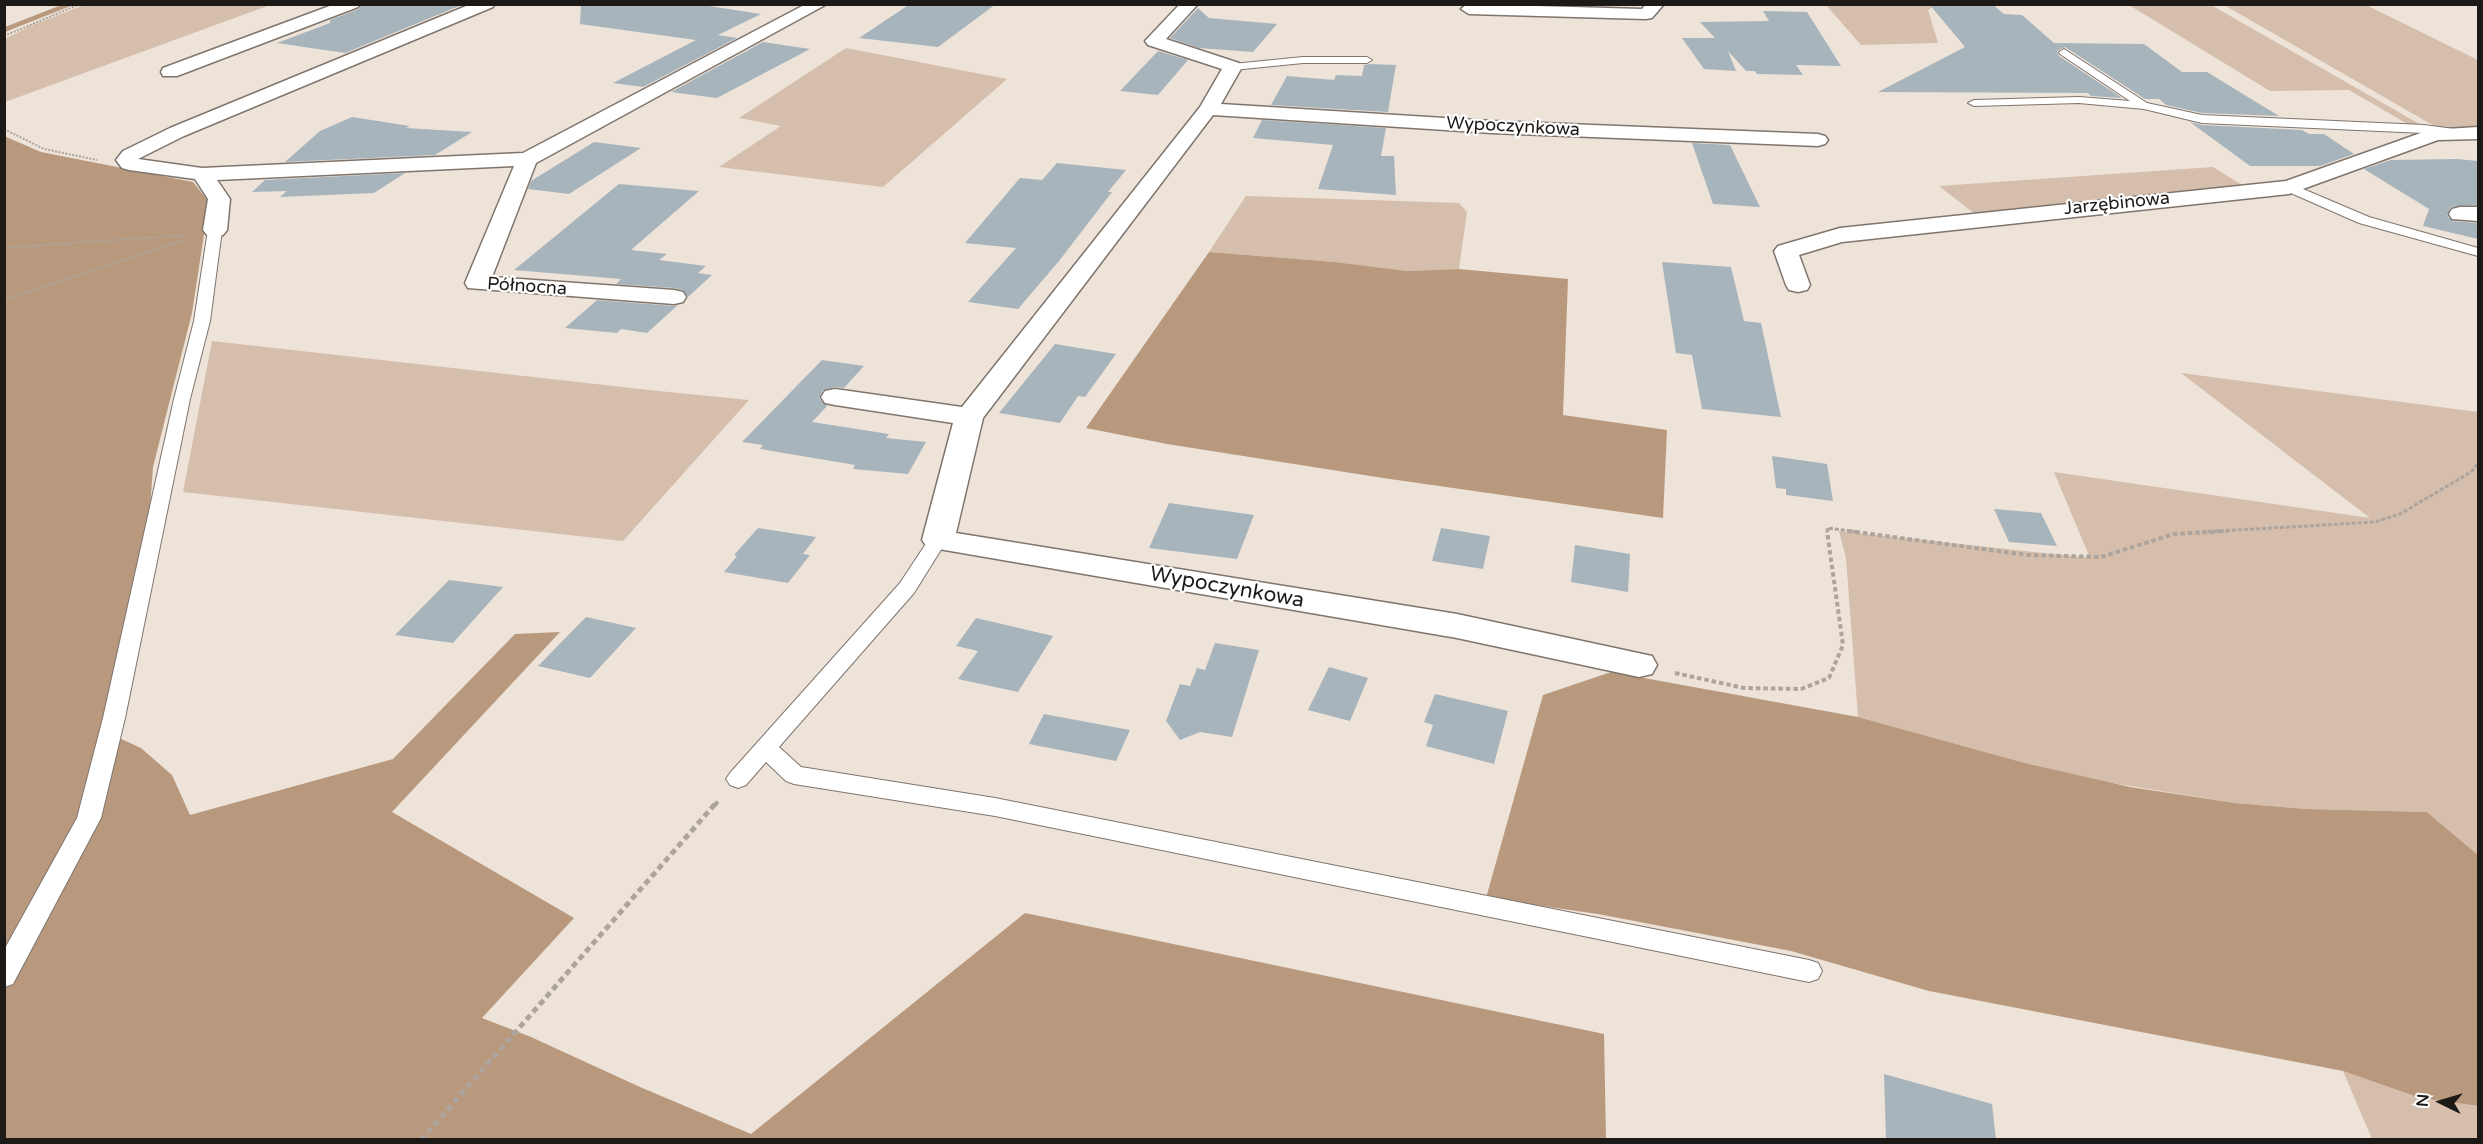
<!DOCTYPE html>
<html>
<head>
<meta charset="utf-8">
<style>
	body { margin:0 }
	#map { position:relative; width:2483px; height:1144px; overflow:hidden; background:#eee3d9; font-family:"Varela Round",sans-serif }
	canvas { display:block }
	.frame { position:absolute; inset:0; border:6px solid #1d1916; pointer-events:none }
	.north { position:absolute; left:2411px; top:1072px; width:60px; height:60px; -webkit-text-stroke:4px #fff; paint-order:stroke; rotate:275deg; font-size:16px; font-weight:700; line-height:24px; text-align:center; color:#1d1916 }
	.north::after { content:''; display:block; margin:auto; width:21px; height:27px; background:#1d1916; clip-path:polygon(50% 0,100% 100%,50% 72%,0 100%) }
</style>
</head>
<body>
<div id="map">
<canvas width="2483" height="1144"></canvas>
<div class="frame"></div>
<div class="north">N</div>
</div>
<script>
const c = document.querySelector('canvas').getContext('2d');
c.lineJoin = 'round';
function paint(path, color) { c.fillStyle = color; c.fill(path, 'evenodd'); }
const toPath = rows => new Path2D(rows.map(r => 'M' + r).join(''));
function strokePath(path, color, width, dash) { c.strokeStyle = color; c.lineWidth = width; c.lineCap = dash ? 'butt' : 'round'; c.setLineDash(dash || []); c.stroke(path); }
function drawText(font, color, halo, rows, align = 'center') {
  c.font = font + ' "Varela Round",sans-serif'; c.lineWidth = 4.5; c.setLineDash([]); c.textBaseline = 'middle'; c.strokeStyle = halo; c.fillStyle = color; for (const [text, x, y, turn = 0] of rows) {
    c.save(); c.translate(x, y); c.rotate((+turn || 0) * Math.PI / 180); c.textAlign = isNaN(turn) ? turn : align; if (halo) c.strokeText(text, 0, 0); c.fillText(text, 0, 0); c.restore();
  }
}
paint(toPath([
	[84,5,84,4,270,5,5,102,5,39,30,26],
	[1826,5,1932,5,1933,7,1928,10,1938,43,1861,45],
	[2129,5,2211,5,2423,126,2411,126,2349,90,2270,91],
	[2224,5,2366,5,2478,60,2478,129,2436,127],
	[846,48,1007,79,883,187,719,167,781,126,739,118],
	[2213,167,2247,188,1975,214,1939,186],
	[1246,196,1459,203,1467,212,1459,269,1407,271,1335,262,1209,252],
	[212,341,649,390,749,400,623,541,183,492],
	[2181,373,2478,412,2478,855,2427,812,2306,809,2235,803,2106,782,2025,763,1858,717,1846,558,1839,531,2090,558,2054,472,2370,518],
	[2343,1071,2420,1098,2478,1106,2478,1139,2372,1139]
]), '#d5beab');
paint(toPath([
	[64,4,73,5,5,32,5,27],
	[4,136,41,152,193,182,209,202,192,313,153,467,148,536,123,625,108,733,141,748,172,775,190,815,393,759,515,634,560,632,392,812,574,918,482,1018,531,1037,640,1087,751,1134,1025,913,1604,1034,1606,1139,5,1139],
	[1209,252,1335,262,1407,271,1459,269,1568,279,1563,415,1667,430,1663,518,1383,478,1167,444,1086,428],
	[1611,672,1858,717,2025,763,2130,787,2235,803,2306,809,2427,812,2478,855,2478,1106,2420,1098,2343,1071,1929,991,1791,951,1598,914,1486,898,1543,695]
]), '#b9997e');
paint(toPath([
	[362,4,464,4,345,53,277,43,330,23,330,20,359,9],
	[581,4,696,4,761,14,718,35,737,38,643,87,613,83,696,40,580,24],
	[910,4,996,4,938,47,859,38],
	[1929,4,1992,4,2004,14,2022,15,2054,43,2144,44,2182,72,2207,72,2279,116,2202,113,2166,105,2159,99,2145,99,2065,47,2057,51,2059,56,2122,98,2091,96,2088,93,1878,92,1965,47],
	[1198,8,1209,18,1277,24,1253,52,1199,48,1170,38],
	[1763,11,1807,12,1841,66,1796,65,1803,75,1757,74,1755,71,1746,71,1728,51,1736,71,1704,69,1682,38,1715,38,1700,22,1769,21],
	[763,42,810,49,717,98,671,92],
	[1158,51,1188,60,1158,95,1120,91],
	[1370,64,1396,65,1388,112,1271,105,1287,76,1334,80,1336,75,1362,76,1364,65],
	[352,117,410,126,406,128,472,132,435,155,285,162,320,131],
	[1262,120,1386,128,1381,156,1394,156,1396,195,1318,189,1333,145,1253,138],
	[2190,122,2202,125,2302,130,2309,134,2324,134,2354,154,2320,166,2250,166],
	[594,142,641,148,569,194,528,189,531,181],
	[1692,143,1730,145,1760,207,1713,204],
	[2457,159,2478,161,2478,205,2451,207,2447,215,2452,221,2478,223,2478,239,2423,226,2429,209,2364,169,2391,160],
	[1057,163,1126,170,1108,192,1112,192,1059,261,1018,309,968,302,1016,248,965,243,1020,178,1042,180],
	[405,173,374,193,280,197,287,191,252,192,265,180],
	[619,184,699,191,631,250,667,254,659,260,706,266,698,273,712,275,688,297,683,290,674,288,616,284,621,279,514,270],
	[1662,262,1731,267,1744,321,1761,323,1781,417,1702,409,1692,355,1676,353],
	[597,300,674,306,678,305,647,333,621,329,617,333,565,328],
	[1055,344,1116,354,1085,397,1078,396,1060,423,999,413],
	[822,360,864,366,844,388,835,387,823,390,819,398,827,406,812,422,889,434,886,438,926,442,908,474,853,469,855,465,760,449,763,445,742,442],
	[1772,456,1827,464,1833,501,1786,495,1786,489,1776,488],
	[1169,503,1254,515,1237,559,1149,548],
	[1994,509,2041,513,2057,546,2009,542],
	[758,528,816,537,803,554,810,555,788,583,724,572,737,556,734,555],
	[1441,528,1490,536,1483,569,1432,561],
	[1575,545,1630,554,1628,592,1571,582],
	[449,580,503,587,453,643,395,635],
	[586,617,636,628,590,678,538,666],
	[976,618,1053,636,1018,692,958,679,978,651,956,646],
	[1215,643,1259,650,1232,737,1200,732,1180,740,1166,721,1180,684,1190,686,1197,668,1205,670],
	[1329,667,1368,678,1350,721,1308,710],
	[1435,694,1508,711,1494,764,1426,746,1433,725,1424,722],
	[1044,714,1130,730,1116,761,1029,744],
	[1884,1074,1992,1104,1996,1140,1886,1140]
]), '#a7b4bc');
const service = toPath([
	[2064,49,2147,103,2202,115,2424,125,2454,129,2460,133,2454,137,2424,133,2202,123,2144,109,2079,103,1974,106,1968,103,1974,100,2079,97,2130,101,2060,54,2059,52,2064,49],
	[1303,57,1367,57,1372,60,1367,63,1303,63,1233,70,1228,67,1233,64,1303,57],
	[2289,183,2369,217,2478,248,2478,256,2359,223,2284,190,2283,187,2284,184,2289,183],
	[215,226,222,230,210,321,190,399,125,718,101,818,13,984,4,987,4,950,77,818,103,718,174,399,194,321,208,230,215,226],
	[938,534,945,536,947,540,914,593,779,747,801,767,995,798,1809,960,1818,963,1822,971,1818,979,1809,982,995,816,794,784,786,781,766,762,746,785,738,788,730,785,726,779,730,773,900,583,931,536,938,534]
]);
const minor = toPath([
	[335,4,360,4,358,7,177,76,163,76,161,72,163,68,335,4],
	[471,4,495,4,493,7,184,136,138,159,202,168,523,153,806,4,827,4,536,163,492,277,674,290,683,292,686,297,683,302,674,304,468,288,465,283,514,166,217,180,230,199,227,230,223,235,215,237,207,235,203,230,208,199,195,179,129,170,122,168,116,160,123,151,170,128,471,4],
	[1180,4,1198,4,1166,39,1239,63,1242,67,1221,104,1492,121,1818,134,1825,136,1828,140,1825,144,1818,146,1492,133,1213,115,983,418,956,533,1457,614,1652,656,1657,665,1652,674,1639,677,1457,638,927,547,922,540,953,423,835,405,825,403,821,397,825,391,835,389,962,407,1200,107,1222,69,1148,45,1145,41,1180,4],
	[1467,4,1642,9,1646,4,1664,4,1652,18,1646,19,1469,14,1461,9,1467,4],
	[2478,127,2478,139,2438,140,2289,194,1842,242,1799,255,1810,285,1807,290,1798,292,1789,290,1786,285,1774,251,1778,246,1840,228,2286,181,2429,130,2478,127],
	[2460,207,2478,207,2478,221,2452,219,2449,214,2452,209,2460,207]
]);
strokePath(service, '#7f756d', 2);
strokePath(minor, '#7f756d', 3);
strokePath(toPath([
	[4,36,80,4],
	[4,129,44,149,97,160],
	[4,248,186,235],
	[4,299,186,240]
]), '#ada49d', 2, [2, 1.5]);
strokePath(toPath([
	[1828,532,1827,528,1859,532],
	[2202,532,2375,522,2400,514,2471,472,2478,464]
]), '#ada49d', 3, [4, 2]);
strokePath(toPath([
	[1848,531,2028,555,2101,557,2174,534,2228,531],
	[1675,673,1744,688,1801,689,1829,678,1843,645,1827,531],
	[715,805,719,800]
]), '#ada49d', 4, [4.5, 3]);
strokePath(toPath([
	[421,1140,716,803]
]), '#ada49d', 5, [6, 4]);
paint(service, '#fff');
paint(minor, '#fff');
drawText('18px', '#1d1916', '#fff', [
	["Wypoczynkowa",1513,127,3],
	["Jarzębinowa",2117,204,-6],
	["Północna",527,287,4]
]);
drawText('21px', '#1d1916', '#fff', [
	["Wypoczynkowa",1227,588,10]
]);
</script>
</body>
</html>
